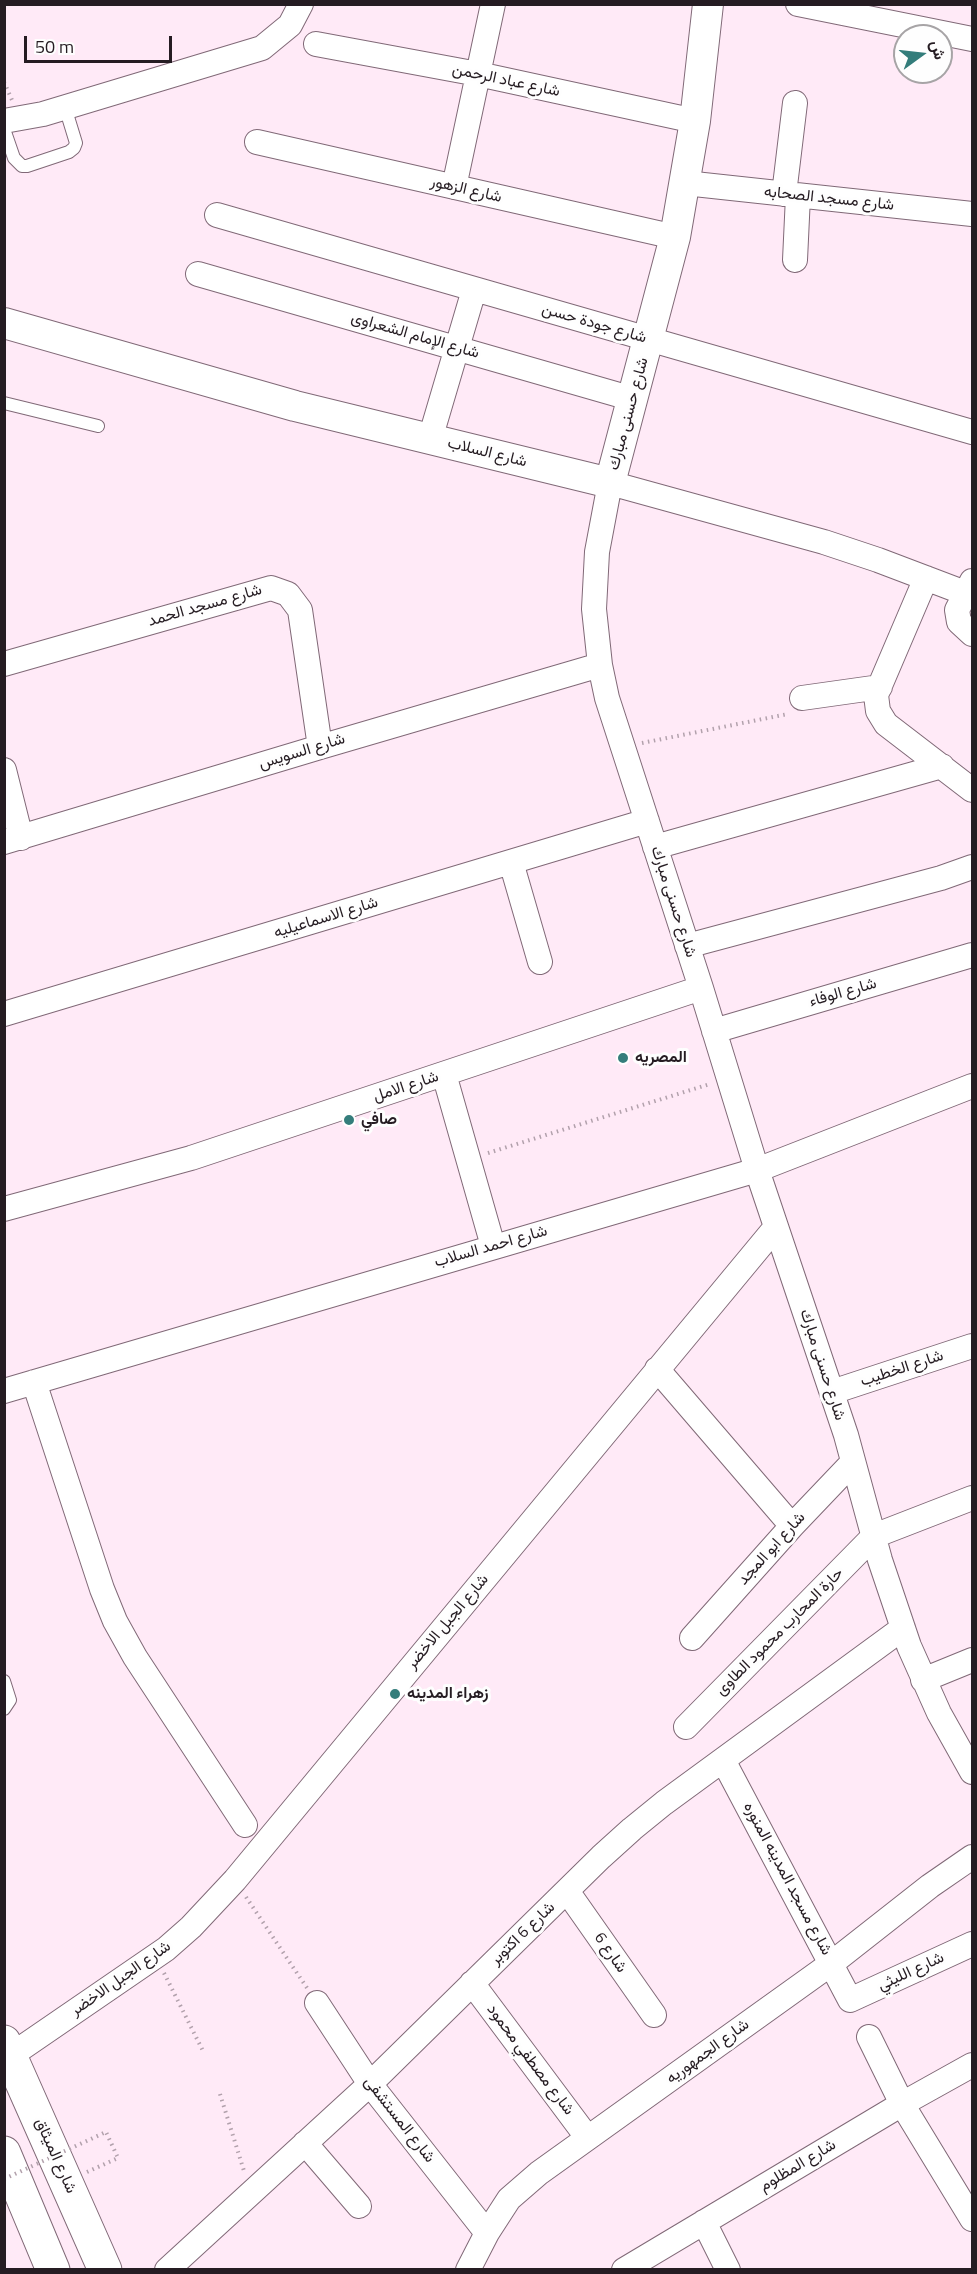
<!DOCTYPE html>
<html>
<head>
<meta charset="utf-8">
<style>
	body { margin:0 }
	#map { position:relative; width:977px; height:2274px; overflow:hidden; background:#ffeaf7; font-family:"Titillium Web",Vazirmatn,sans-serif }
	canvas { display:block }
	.frame { position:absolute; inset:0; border:6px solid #251c22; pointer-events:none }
	.north { position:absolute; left:893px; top:24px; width:60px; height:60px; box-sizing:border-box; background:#fefefe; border:2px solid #a7a4a6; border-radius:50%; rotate:75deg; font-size:16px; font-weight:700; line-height:24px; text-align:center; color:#251c22 }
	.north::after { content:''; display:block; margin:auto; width:21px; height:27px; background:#347d7b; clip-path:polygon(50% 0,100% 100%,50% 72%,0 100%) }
	.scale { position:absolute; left:24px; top:36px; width:148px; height:27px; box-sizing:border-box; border:3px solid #251c22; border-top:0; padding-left:8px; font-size:18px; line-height:21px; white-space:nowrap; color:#251c22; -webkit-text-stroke:4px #fefefe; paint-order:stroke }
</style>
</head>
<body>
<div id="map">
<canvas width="977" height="2274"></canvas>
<div class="frame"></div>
<div class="north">ش</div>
<div class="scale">50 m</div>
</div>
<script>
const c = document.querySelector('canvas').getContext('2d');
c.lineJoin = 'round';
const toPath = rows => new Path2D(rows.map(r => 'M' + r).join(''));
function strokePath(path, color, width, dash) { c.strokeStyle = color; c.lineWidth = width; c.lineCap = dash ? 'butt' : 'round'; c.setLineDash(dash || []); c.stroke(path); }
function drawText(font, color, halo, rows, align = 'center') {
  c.font = font + ' "Titillium Web",Vazirmatn,sans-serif'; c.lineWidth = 6; c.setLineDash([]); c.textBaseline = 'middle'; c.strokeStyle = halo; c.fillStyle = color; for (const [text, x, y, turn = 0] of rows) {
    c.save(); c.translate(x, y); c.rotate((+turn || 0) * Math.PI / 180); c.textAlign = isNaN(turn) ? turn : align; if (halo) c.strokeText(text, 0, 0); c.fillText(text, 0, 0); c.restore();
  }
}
const service = toPath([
	[4,129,14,158,22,166,27,166,69,152,74,148,76,143,65,107],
	[4,403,98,426],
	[4,1681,10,1700,4,1709]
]);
const minor = toPath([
	[798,4,972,39],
	[316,44,478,74,695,121],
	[4,121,43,114,262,48,290,25,301,4],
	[257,142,675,237],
	[685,183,972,214],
	[454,187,493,4],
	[784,194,795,103],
	[217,215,972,432],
	[795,260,798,196],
	[198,274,633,399],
	[430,439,474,290],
	[926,578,876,695,878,711,886,724,972,790],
	[972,581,957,610,959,622,972,634],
	[965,593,878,560,824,542,610,483,597,552,594,609,600,665,607,698,701,988,757,1170,846,1435,880,1560,909,1646,939,1713,972,1772],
	[4,664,271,588,288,594,300,610,320,747],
	[802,698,880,687],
	[4,770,21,838],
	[4,842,320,747,600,665],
	[655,847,942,766],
	[511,862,540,962],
	[687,946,941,878,972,867],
	[4,1014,647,821],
	[714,1031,972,955],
	[444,1074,493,1246],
	[4,1209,191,1158,701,988],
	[657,1369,792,1526],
	[34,1382,102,1589,115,1621,135,1657,245,1825],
	[4,1391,757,1170,972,1086],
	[832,1392,972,1346],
	[692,1638,792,1526,853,1462],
	[923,1680,972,1660],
	[686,1727,874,1536,972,1498],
	[723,1760,850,2000,972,1944],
	[567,1891,654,2015],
	[472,1983,587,2137],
	[317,2003,370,2084,487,2233],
	[869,2037,902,2104,972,2219],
	[10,2056,166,1949,191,1927,235,1880,776,1227],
	[305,2143,359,2206],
	[704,2222,728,2270],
	[167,2270,370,2084,601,1857,632,1829,664,1803,903,1628],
	[468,2270,487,2233,509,2199,539,2173,832,1963,930,1886,972,1857],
	[624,2270,902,2104,972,2065]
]);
const tertiary = toPath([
	[4,323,295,406,610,483,675,237,695,121,708,4]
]);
const primary = toPath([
	[4,2042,105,2270],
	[4,2153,53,2270]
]);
strokePath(service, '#806977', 14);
strokePath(minor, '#806977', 26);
strokePath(tertiary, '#806977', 32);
strokePath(primary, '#806977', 35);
strokePath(toPath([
	[4,82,12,100],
	[642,743,788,714],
	[488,1153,710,1084],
	[246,1897,307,1988],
	[164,1973,204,2053],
	[220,2094,244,2171],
	[87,2172,118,2158,106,2132]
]), '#b2a1ac', 4, [1.5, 4.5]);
strokePath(service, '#fff', 12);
strokePath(minor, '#fff', 24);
strokePath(tertiary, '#fff', 30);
strokePath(primary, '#fff', 33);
strokePath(toPath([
	[4,2179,106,2132]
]), '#b2a1ac', 4, [1.5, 4.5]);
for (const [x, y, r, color] of [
	[623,1058,6,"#347d7b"],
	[349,1120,6,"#347d7b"],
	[395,1694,6,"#347d7b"]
]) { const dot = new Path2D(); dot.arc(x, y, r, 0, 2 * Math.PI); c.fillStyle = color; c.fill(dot); strokePath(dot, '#fefefe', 2); }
drawText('16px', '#251c22', '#fefefe', [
	["شارع عباد الرحمن",506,81,12],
	["شارع الزهور",466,190,13],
	["شارع مسجد الصحابه",829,199,6],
	["شارع جودة حسن",594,324,16],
	["شارع الإمام الشعراوى",415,336,16],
	["شارع حسنى مبارك",629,414,-75],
	["شارع السلاب",487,453,14],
	["شارع مسجد الحمد",205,606,-16],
	["شارع السويس",302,752,-17],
	["شارع حسنى مبارك",673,902,72],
	["شارع الاسماعيليه",326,918,-17],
	["شارع الوفاء",843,993,-16],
	["شارع الامل",406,1087,-18],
	["شارع احمد السلاب",491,1247,-16],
	["شارع حسنى مبارك",822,1365,72],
	["شارع الخطيب",902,1369,-18],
	["شارع ابو المجد",772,1549,-48],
	["شارع الجبل الاخضر",448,1622,-50],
	["حارة المحارب محمود الطاوى",780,1632,-45],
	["شارع مسجد المدينه المنوره",787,1879,62],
	["شارع 6 اكتوبر",523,1934,-44],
	["شارع 6",610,1953,55],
	["شارع الليثي",911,1972,-25],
	["شارع الجبل الاخضر",121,1979,-35],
	["شارع الجمهوريه",708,2052,-36],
	["شارع مصطفي محمود",530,2060,53],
	["شارع المستشفى",399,2120,52],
	["شارع الميثاق",55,2156,66],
	["شارع المظلوم",798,2166,-31]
]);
drawText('bold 16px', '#251c22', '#fefefe', [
	["المصريه",635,1058],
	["صافي",361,1120],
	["زهراء المدينه",407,1694]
], 'left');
</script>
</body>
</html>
